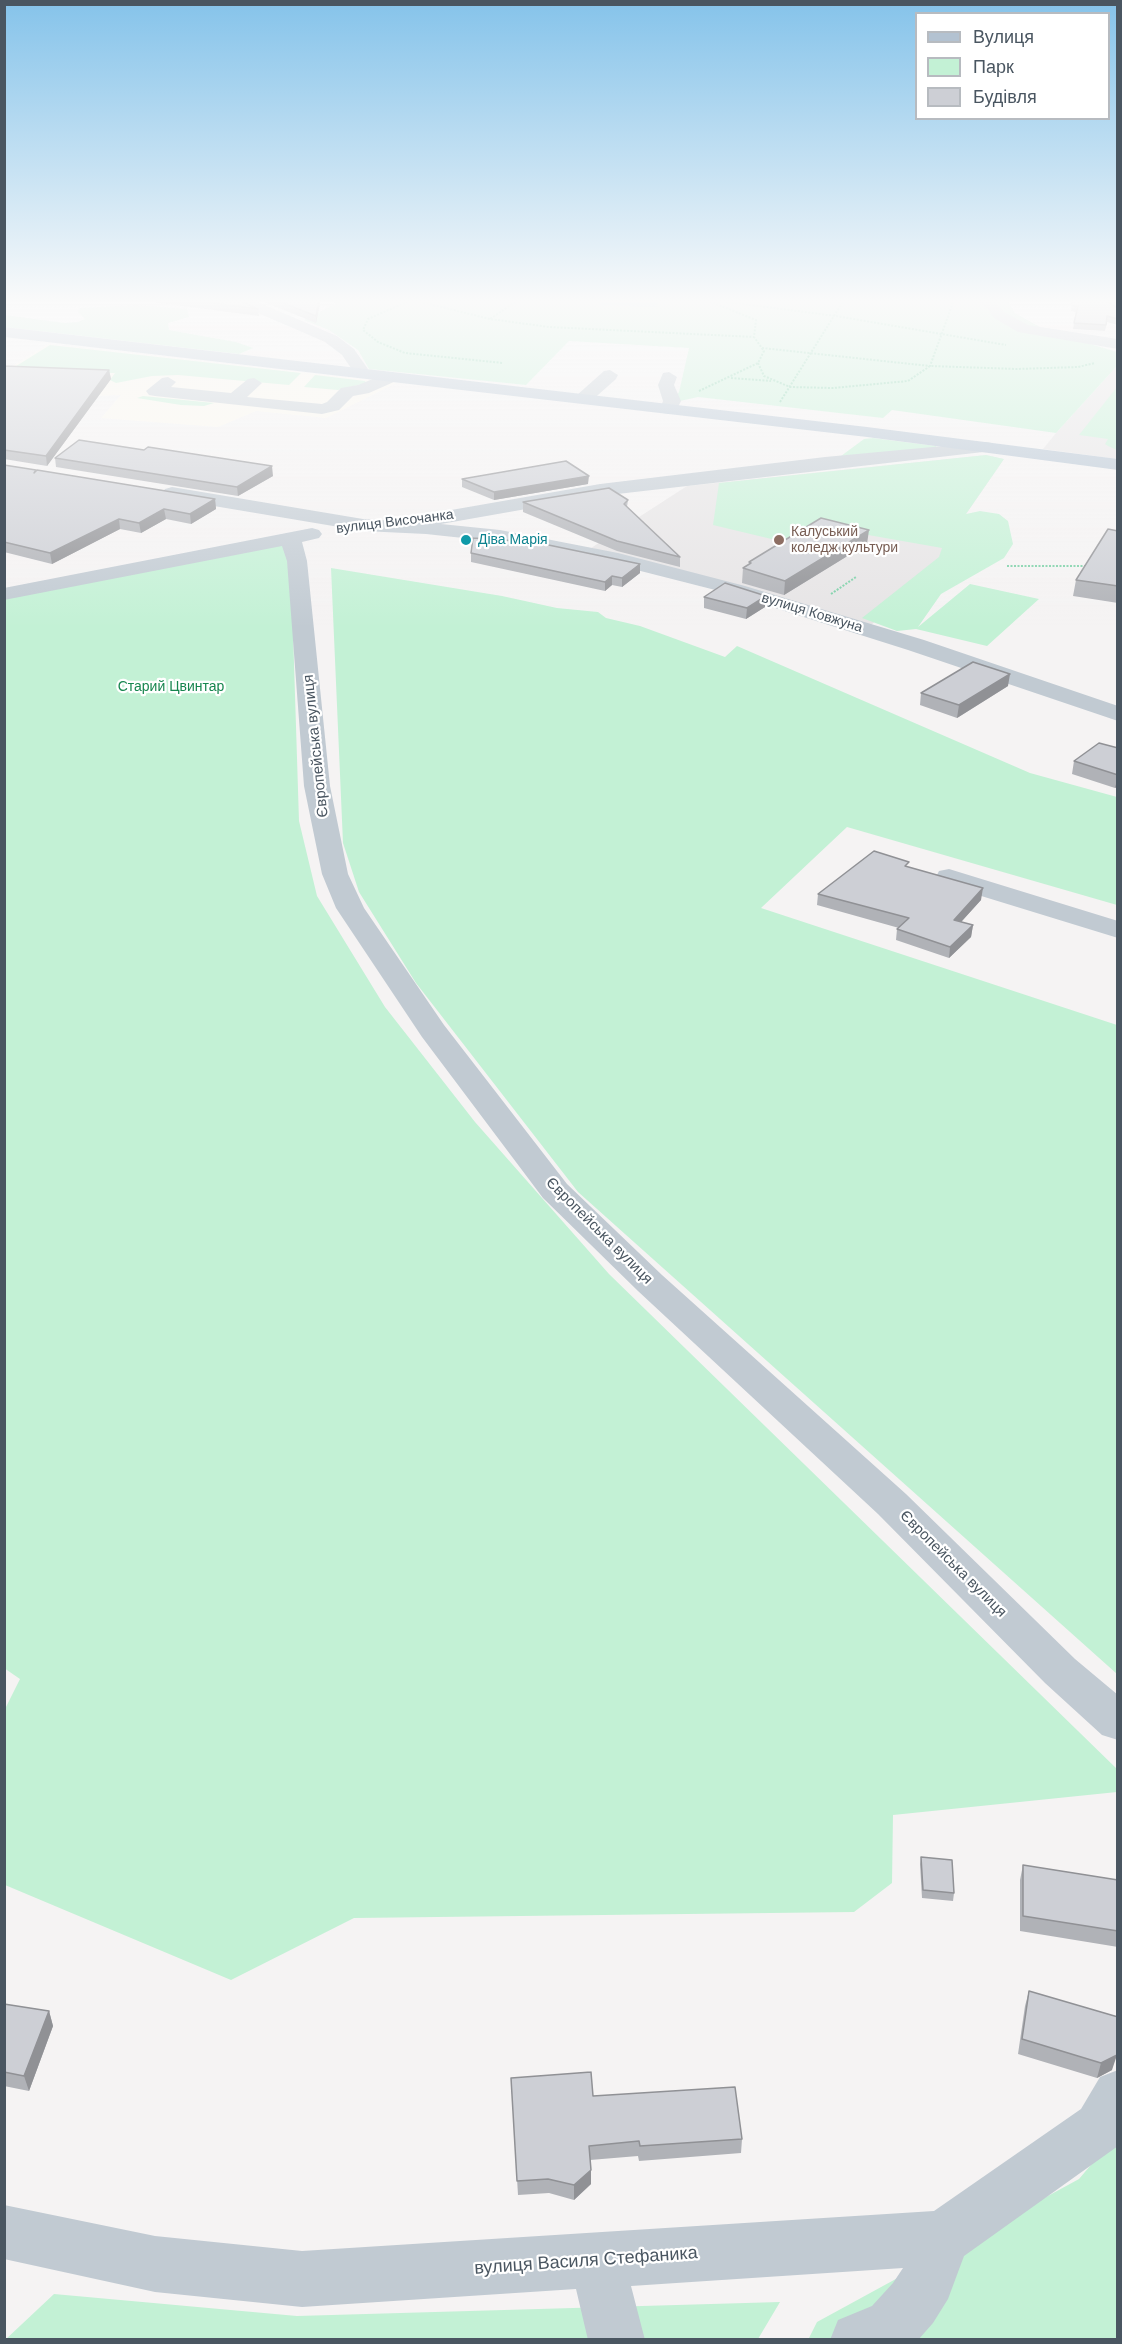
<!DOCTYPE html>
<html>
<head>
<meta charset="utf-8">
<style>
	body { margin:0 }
	#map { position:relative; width:1122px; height:2344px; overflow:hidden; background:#f5f3f3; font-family:Arial,sans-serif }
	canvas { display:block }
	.frame { position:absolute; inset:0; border:6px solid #4a5661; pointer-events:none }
	.legend { position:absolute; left:915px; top:12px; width:195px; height:108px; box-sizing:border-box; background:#fff; border:2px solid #b7bbc0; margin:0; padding:8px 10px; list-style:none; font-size:18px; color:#4a5661 }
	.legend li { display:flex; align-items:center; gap:12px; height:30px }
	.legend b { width:30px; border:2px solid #b7bbc0 }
</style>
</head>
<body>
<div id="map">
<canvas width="1122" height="2344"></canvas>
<div class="frame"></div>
<ul class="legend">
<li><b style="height:8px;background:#b3c2d1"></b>Вулиця</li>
<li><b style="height:16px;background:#c3f1d5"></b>Парк</li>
<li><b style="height:16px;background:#cdcfd5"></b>Будівля</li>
</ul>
</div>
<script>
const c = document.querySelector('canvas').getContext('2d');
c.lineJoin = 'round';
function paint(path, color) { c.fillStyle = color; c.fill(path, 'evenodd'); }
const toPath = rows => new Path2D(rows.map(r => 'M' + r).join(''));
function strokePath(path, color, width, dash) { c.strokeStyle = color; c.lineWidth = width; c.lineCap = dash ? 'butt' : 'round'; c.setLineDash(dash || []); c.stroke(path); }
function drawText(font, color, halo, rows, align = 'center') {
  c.font = font + ' Arial,sans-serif'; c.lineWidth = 4.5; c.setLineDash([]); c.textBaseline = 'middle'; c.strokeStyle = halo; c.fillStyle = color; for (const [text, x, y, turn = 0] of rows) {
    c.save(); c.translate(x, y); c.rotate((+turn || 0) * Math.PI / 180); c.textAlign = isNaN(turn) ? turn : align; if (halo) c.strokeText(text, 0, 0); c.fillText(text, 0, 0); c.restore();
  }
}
paint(toPath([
	[48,344,396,383,326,418,256,411,218,427,101,418,121,395,69,397,5,371]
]), '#fdf9ef');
paint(toPath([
	[1117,366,1117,459,1043,449,1056,433],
	[986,455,1004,459,953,533,957,550,871,625,591,548,687,486]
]), '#e6e4e5');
paint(toPath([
	[323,300,1007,300,1015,313,1047,331,1117,352,1117,366,1056,433,892,410,883,418,698,397,671,403,679,392,689,348,569,341,526,385,369,369,358,350,329,330,304,320,337,303],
	[136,305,187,309,189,317,168,323,169,330,236,342,253,348,239,354,5,327,5,315,64,323,78,322,85,319,78,312,80,308],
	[50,345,301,373,289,385,178,375,152,376,116,383,110,380,115,373,5,373],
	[315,375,365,381,366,383,338,390,304,387],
	[1117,387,1117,450,1108,446,1105,444,1108,439,1079,435],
	[143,396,214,403,204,406,181,405,137,398],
	[873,438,936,446,937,448,841,456,864,439],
	[986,455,1004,459,966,514,980,511,999,514,1008,521,1013,544,1004,558,941,594,918,627,970,584,1039,599,987,646,916,629,897,631,862,618,939,557,942,548,823,527,784,542,713,525,719,483],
	[290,537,299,821,317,896,385,1007,475,1122,609,1274,1117,1769,1117,1792,893,1815,892,1883,854,1912,354,1918,231,1980,5,1885,4,1711,20,1679,4,1668,5,594],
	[331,568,502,596,557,608,598,612,606,618,640,626,725,657,737,646,1030,773,1117,797,1117,905,847,827,761,908,1117,1025,1117,1674,578,1192,416,983,359,892,343,843],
	[1117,2134,1117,2339,808,2340,817,2322,1079,2179],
	[54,2294,297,2316,780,2302,758,2339,5,2340]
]), '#c3f1d5');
paint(toPath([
	[603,300,659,300,657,307,601,305]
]), '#90daee');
strokePath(toPath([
	[411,300,368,319,363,330,378,342,405,353,503,363],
	[413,300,490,319],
	[518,300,490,319,549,327,754,337],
	[711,300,836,316,1006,345],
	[762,348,930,366,954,300],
	[758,363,764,376,790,387,833,388,908,381,930,366,1017,369,1078,367,1095,363],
	[731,378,771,381],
	[699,391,758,363,764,351,754,337,756,320,706,300],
	[780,402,844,300],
	[1007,566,1087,566],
	[831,594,856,577]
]), '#7ad0a6', 2, [2, 1.5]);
paint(toPath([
	[232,300,253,300,337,336,354,349,368,369,361,377,349,377,347,373,351,368,342,355,325,342,235,303,232,300],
	[975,300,995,300,1004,312,1028,325,1118,339,1118,349,1018,332,994,318,986,307,975,300],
	[1098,300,1116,300,1118,312,1113,311,1098,300],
	[610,370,618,375,616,379,589,403,577,403,574,399,577,395,604,371,610,370],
	[390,372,398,377,396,381,369,393,353,396,339,410,322,414,155,396,149,395,146,391,162,378,168,377,176,382,171,387,231,393,248,379,254,378,262,383,247,397,322,404,327,402,341,388,358,385,390,372],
	[669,372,677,377,674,385,681,401,675,413,669,414,663,413,660,409,663,401,658,385,663,373,669,372],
	[986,442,992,443,995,447,992,451,600,496,441,524,500,530,618,553,745,586,924,640,1118,706,1118,721,908,650,731,594,617,565,500,542,426,534,363,531,172,499,165,497,162,493,165,489,172,487,363,519,426,522,424,519,427,515,434,513,600,484,825,457,986,442],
	[312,528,319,530,322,534,319,538,302,542,307,561,330,786,348,874,364,908,444,1025,567,1184,662,1275,906,1494,1075,1659,1118,1695,1118,1740,1102,1735,1045,1683,878,1514,638,1291,543,1198,422,1037,336,908,322,874,304,786,287,561,282,546,4,600,4,588,312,528],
	[949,869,1118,921,1118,938,939,883,936,877,939,871,949,869],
	[1118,2070,1118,2146,964,2256,948,2299,933,2323,918,2340,830,2340,838,2320,872,2306,893,2283,903,2268,631,2286,645,2340,588,2340,576,2289,302,2307,155,2292,4,2259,4,2205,155,2236,302,2251,934,2211,1081,2109,1100,2077,1118,2070]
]), '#c1cad2');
paint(toPath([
	[4,327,867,427,1118,459,1118,470,867,437,4,337,4,327]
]), '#b3c2d1');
paint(toPath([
	[138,300,238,300,258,309,259,316],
	[259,300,319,300,320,304,316,323],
	[1072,300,1118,308,1118,325,1107,322,1105,331,1073,329,1076,312,1071,311],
	[4,366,109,370,111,379,47,466,4,459],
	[55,458,273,476,238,496,56,467],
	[4,465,36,471,215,499,216,509,191,524,166,519,141,533,120,529,52,564,4,552],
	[462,479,588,484,494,500,462,487],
	[628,500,627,507,680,557,680,567,617,551,523,512,523,502],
	[1118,531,1118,603,1073,596,1076,580],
	[867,544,784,595,742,583,743,568,749,565,749,562],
	[471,553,640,564,640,573,622,587,612,585,605,591,471,562],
	[704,597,765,607,746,619,704,608],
	[1008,686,957,718,920,705,921,693],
	[1118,748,1118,786,1115,788,1072,774,1074,761],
	[908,867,981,900,961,922,973,925,971,937,949,958,896,940,897,929,899,928,817,905,818,894],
	[921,1857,954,1893,953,1901,922,1898,920,1864],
	[1023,1865,1118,1880,1118,1947,1020,1931,1020,1880],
	[1029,1991,1112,2070,1097,2078,1018,2054,1025,2006],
	[4,2004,49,2011,53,2026,29,2091,4,2086],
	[511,2078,593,2096,742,2139,741,2153,639,2161,638,2156,590,2160,591,2184,574,2200,549,2193,518,2195]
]), '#b0b2b7');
paint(toPath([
	[319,300,320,304,316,323,316,316],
	[109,370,111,379,47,466,46,456],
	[272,466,273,476,238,496,237,487],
	[589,476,588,484,494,500,494,492],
	[215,499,216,509,191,524,190,514],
	[164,509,166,519,141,533,139,523],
	[119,519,120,529,52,564,50,553],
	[869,530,867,544,784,595,785,581],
	[640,564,640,573,622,587,622,578],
	[612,576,612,585,605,591,605,582],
	[766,596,765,607,746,619,747,608],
	[1010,674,1008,686,957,718,959,705],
	[1118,776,1118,786,1115,788],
	[983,888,981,900,952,932,954,920],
	[973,925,971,937,949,958,950,947],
	[49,2011,53,2026,29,2091,24,2076],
	[1117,2055,1112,2070,1097,2078,1101,2063],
	[591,2170,591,2184,574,2200,574,2185]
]), '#909195');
const building = toPath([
	[191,300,238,300,258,309,191,300],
	[276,300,319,300,316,316,276,300],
	[1072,300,1104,300,1118,308,1118,319,1107,316,1106,325,1074,323,1078,306,1071,305,1072,300],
	[4,366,109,370,46,456,4,450,4,366],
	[79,440,144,450,148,447,272,466,237,487,55,458,79,440],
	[566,461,589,476,494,492,462,479,566,461],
	[4,465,36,470,34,473,37,470,215,499,190,514,164,509,139,523,119,519,50,553,4,542,4,465],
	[609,488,628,500,624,504,680,557,617,541,523,502,609,488],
	[821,518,869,530,785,581,743,568,751,563,749,562,821,518],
	[1108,529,1118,531,1118,586,1076,580,1108,529],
	[473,538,534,542,640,564,622,578,612,576,605,582,471,553,473,538],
	[725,583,766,596,747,608,704,597,725,583],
	[973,662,1010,674,959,705,921,693,973,662],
	[1099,743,1118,748,1118,775,1074,761,1099,743],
	[874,851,909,862,905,866,983,888,954,920,973,925,950,947,897,929,909,918,818,894,874,851],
	[921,1857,952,1860,954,1893,923,1890,921,1857],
	[1023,1865,1118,1880,1118,1931,1023,1916,1023,1865],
	[1029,1991,1118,2017,1117,2055,1101,2063,1022,2039,1029,1991],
	[4,2004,49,2011,24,2076,4,2072,4,2004],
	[591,2072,593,2096,735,2087,742,2139,640,2146,639,2141,589,2146,591,2170,574,2185,548,2179,517,2181,511,2078,591,2072]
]);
paint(building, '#cdcfd5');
strokePath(building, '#909195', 1.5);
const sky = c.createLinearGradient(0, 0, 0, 628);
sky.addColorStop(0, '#85c3ea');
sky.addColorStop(0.48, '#fafafa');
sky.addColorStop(1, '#fafafa00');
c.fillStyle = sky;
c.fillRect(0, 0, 1122, 628);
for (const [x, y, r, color] of [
	[466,540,6,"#0f9aa8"],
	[779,540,6,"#8d6e63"]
]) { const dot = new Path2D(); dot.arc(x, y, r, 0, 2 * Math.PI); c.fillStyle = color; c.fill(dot); strokePath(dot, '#fff', 2); }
drawText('14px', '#4a5661', '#fff', [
	["вулиця Височанка",395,522,-7],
	["вулиця Ковжуна",812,613,17]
]);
drawText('14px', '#785e54', '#fff', [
	["Калуський",791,532],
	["коледж культури",791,548]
], 'left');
drawText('14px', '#0d838f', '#fff', [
	["Діва Марія",478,540]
], 'left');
drawText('14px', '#17864f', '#fff', [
	["Старий Цвинтар",171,687]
]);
drawText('15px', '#4a5661', '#fff', [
	["Європейська вулиця",316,746,-96],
	["Європейська вулиця",599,1231,45],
	["Європейська вулиця",953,1564,45]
]);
drawText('18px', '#4a5661', '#fff', [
	["вулиця Василя Стефаника",586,2261,-4]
]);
</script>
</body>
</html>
